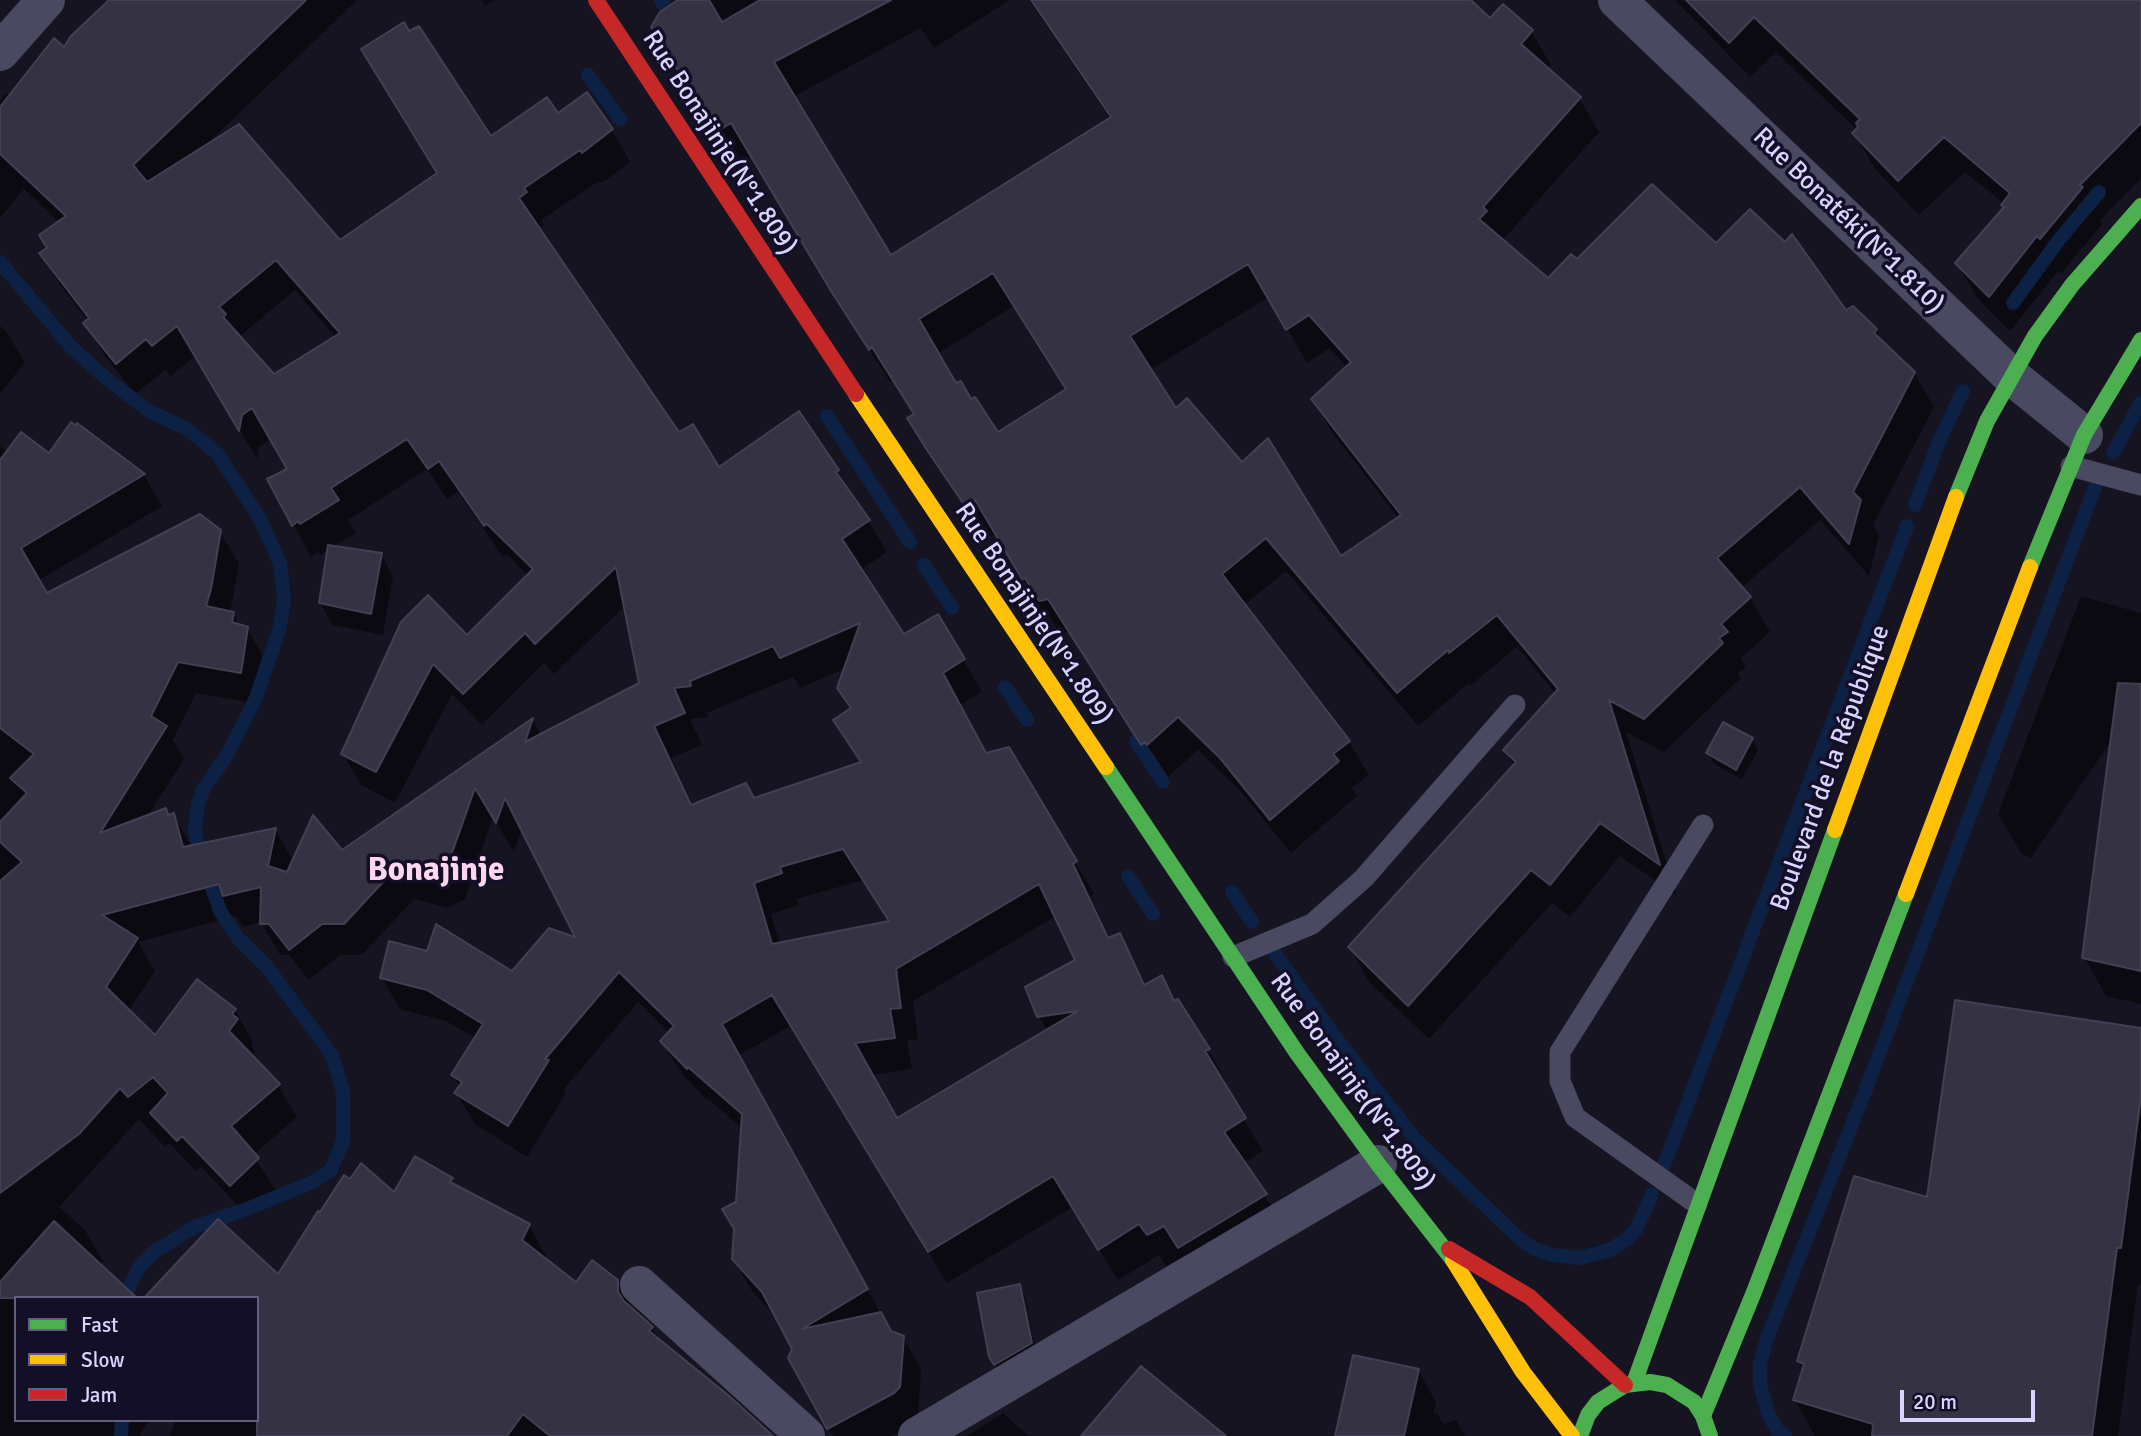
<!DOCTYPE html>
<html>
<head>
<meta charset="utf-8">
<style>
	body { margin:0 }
	#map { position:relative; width:2141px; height:1436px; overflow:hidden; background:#161421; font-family:Signika,sans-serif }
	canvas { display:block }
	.legend { position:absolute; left:14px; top:1296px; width:245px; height:126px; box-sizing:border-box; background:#130f26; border:2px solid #625e7d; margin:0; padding:9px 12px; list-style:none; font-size:21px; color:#d9d4ff }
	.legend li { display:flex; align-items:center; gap:14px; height:35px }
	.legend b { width:35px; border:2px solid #625e7d }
	.scale { position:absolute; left:1900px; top:1390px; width:135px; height:32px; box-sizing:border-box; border:4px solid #d9d4ff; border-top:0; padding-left:9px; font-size:21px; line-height:24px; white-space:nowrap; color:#d9d4ff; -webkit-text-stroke:5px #130f26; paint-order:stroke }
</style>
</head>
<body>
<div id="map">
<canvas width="2141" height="1436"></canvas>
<ul class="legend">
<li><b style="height:9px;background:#4caf50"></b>Fast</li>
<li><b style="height:9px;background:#ffc107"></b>Slow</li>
<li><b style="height:9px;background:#c62828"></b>Jam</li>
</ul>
<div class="scale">20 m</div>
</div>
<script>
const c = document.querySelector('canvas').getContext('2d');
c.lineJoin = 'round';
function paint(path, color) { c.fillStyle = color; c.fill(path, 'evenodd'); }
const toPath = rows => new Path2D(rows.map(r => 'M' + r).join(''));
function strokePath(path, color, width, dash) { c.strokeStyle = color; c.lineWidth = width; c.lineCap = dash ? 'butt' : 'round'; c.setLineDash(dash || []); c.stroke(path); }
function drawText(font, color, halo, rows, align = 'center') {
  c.font = font + ' Signika,sans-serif'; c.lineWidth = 7; c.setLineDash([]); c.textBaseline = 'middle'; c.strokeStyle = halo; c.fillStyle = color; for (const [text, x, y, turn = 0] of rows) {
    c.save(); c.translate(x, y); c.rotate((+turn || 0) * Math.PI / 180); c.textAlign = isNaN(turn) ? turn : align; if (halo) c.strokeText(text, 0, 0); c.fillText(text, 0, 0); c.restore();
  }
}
paint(toPath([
	[111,0,357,0,206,145,339,242,491,138,557,115,586,95,612,130,630,162,602,183,599,181,541,220,544,225,538,229,679,435,719,470,838,471,887,552,861,570,903,637,938,616,982,692,960,705,986,755,1008,749,1094,894,1090,896,1110,939,1119,935,1146,986,1161,977,1208,1050,1226,1081,1222,1083,1263,1151,1243,1163,1284,1226,1198,1278,1184,1256,1166,1266,1159,1255,1118,1280,1073,1207,947,1283,792,1025,738,1056,891,1332,903,1337,921,1369,918,1419,912,1425,891,1436,833,1436,790,1358,794,1349,778,1319,752,1291,733,1259,743,1129,707,1098,706,1099,681,1073,662,1042,670,1034,638,1002,564,1089,566,1093,527,1157,475,1124,456,1093,460,1087,453,1075,476,1039,446,1021,400,1009,382,978,512,973,578,940,522,829,514,852,493,817,465,899,448,908,414,899,362,955,340,955,309,980,289,955,280,955,261,922,243,927,236,916,138,942,155,971,128,1012,155,1038,197,982,235,1010,253,1042,251,1044,255,1052,251,1057,278,1085,297,1117,253,1155,276,1191,249,1217,201,1167,196,1171,169,1143,165,1147,139,1119,59,1207,85,1230,103,1261,100,1265,16,1298,16,1420,149,1420,139,1436,0,1436,0,446,9,452,49,455,144,475,162,506,38,581,46,595,220,532,239,564,230,613,233,614,240,626,247,628,265,660,259,704,196,693,173,740,184,759,147,817,173,815,192,847,276,830,293,861,342,853,533,721,541,735,640,684,625,606,554,674,544,663,482,725,452,694,395,803,361,785,343,754,402,623,467,637,528,576,507,554,503,557,458,492,447,499,427,469,348,520,356,533,332,547,381,554,393,576,383,635,333,625,320,603,330,549,320,555,318,552,311,557,269,480,290,470,272,439,259,447,257,459,196,356,171,376,165,370,135,394,104,355,86,323,88,321,60,285,41,254,49,248,60,223,24,189,0,218,0,101,6,93,11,96,64,49],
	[295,290,336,338,274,376,239,337],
	[846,668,852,710,835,721,861,764,753,800,693,806,671,758,702,745,690,719,708,717,707,713,793,677,800,688],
	[863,880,889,923,780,944,771,914,799,905,797,899],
	[1056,916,1078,961,1039,1016,1047,1031,897,1120,872,1075,912,1069,907,1041,918,1039,913,1001],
	[481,0,494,0,485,6],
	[681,0,1010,0,934,48,921,28,793,97,890,258,1111,120,1029,0,1469,0,1490,21,1531,31,1551,65,1547,69,1579,98,1599,132,1502,241,1548,281,1577,262,1716,245,1876,330,1885,346,1914,373,1934,407,1873,525,1879,536,1869,576,1820,520,1741,588,1750,598,1770,632,1741,658,1746,667,1738,673,1741,678,1664,752,1626,732,1677,896,1620,856,1570,917,1552,903,1429,1039,1369,982,1350,948,1514,766,1505,751,1556,694,1517,647,1470,686,1469,683,1418,726,1286,571,1244,605,1349,742,1369,775,1352,788,1357,796,1291,853,1241,792,1198,750,1167,778,1165,774,1162,778,1069,632,1060,634,1046,611,1043,613,996,533,986,539,949,484,929,453,915,416,893,380,890,382,853,325,752,156,737,165,673,61],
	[1269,297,1307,363,1330,348,1347,368,1313,400,1333,434,1399,519,1341,558,1242,465,1176,410,1150,370],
	[1014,306,1067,390,997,435,956,385,937,354],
	[1675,0,2141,0,2141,179,2100,220,2102,224,2061,274,2058,271,2010,331,1978,299,1957,264,2005,208,2004,204,1965,172,1919,215,1875,169,1854,133,1857,130,1776,52,1750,77],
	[0,326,6,331,25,362,0,394],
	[2081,596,2141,613,2141,1004,2106,996,2084,957,2113,738,2031,858,2021,853,1998,814],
	[1752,740,1758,750,1742,779,1714,764,1708,753],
	[2141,1029,2141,1285,2138,1284,2118,1436,1815,1436,1795,1400,1804,1370,1799,1361,1929,1200],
	[452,1179,456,1187,529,1225,546,1256,544,1260,576,1285,617,1281,634,1312,652,1328,659,1341,772,1436,170,1436,175,1420,257,1420,278,1277,395,1195],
	[1019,1286,1025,1296,1036,1354,997,1368,990,1357],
	[1418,1370,1436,1402,1433,1414,1437,1413,1443,1424,1456,1420,1465,1436,1337,1436],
	[1003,1413,1029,1436,967,1436]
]), '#0007');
strokePath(toPath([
	[661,0,675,22],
	[588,75,620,119],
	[0,262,71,347,108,380,149,411,187,429,217,453,259,517,280,563,284,600,280,627,256,698,227,755,203,790,198,803,195,829,198,846,220,911,238,938,267,967,332,1055,343,1092,343,1141,331,1170,313,1182,247,1209,194,1227,154,1252,139,1267,124,1298],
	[2013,303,2058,241,2099,192],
	[827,416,910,542],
	[2113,453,2141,402],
	[1915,505,1940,439,1963,391],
	[924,565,952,608],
	[1005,687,1027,720],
	[1136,741,1163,782],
	[1128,876,1153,914],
	[1232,892,1252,922],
	[1271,948,1336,1038,1415,1139,1520,1239,1533,1248,1552,1255,1580,1258,1610,1250,1627,1239,1637,1228,1652,1194],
	[1661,1173,1907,526],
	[121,1436,122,1420],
	[1785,1436,1778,1431,1769,1416,1760,1385,1760,1364,1767,1338,1864,1094,2097,482]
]), '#0d2144', 14);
const building = toPath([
	[109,0,306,0,133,165,147,182,239,124,340,240,437,173,361,49,404,22,409,31,419,26,491,136,547,97,558,113,587,92,613,129,582,153,580,150,524,188,527,192,519,198,679,432,693,424,719,467,799,411,839,470,836,472,870,520,842,539,904,634,938,614,965,659,943,673,986,753,1009,747,1077,861,1073,864,1108,938,1120,933,1144,985,1162,975,1174,1001,1178,999,1210,1049,1205,1051,1246,1118,1224,1132,1267,1194,1178,1248,1164,1226,1147,1235,1139,1224,1098,1250,1053,1176,928,1252,772,995,722,1024,868,1289,802,1329,881,1312,891,1331,904,1336,900,1387,894,1393,827,1429,788,1358,792,1349,762,1292,732,1259,734,1229,722,1209,736,1202,742,1114,688,1067,687,1069,660,1041,674,1026,619,972,545,1059,549,1060,508,1126,454,1093,462,1082,451,1075,483,1024,427,990,380,978,389,941,427,951,436,924,512,971,549,928,575,937,505,798,496,823,475,788,447,867,429,877,396,868,344,924,322,924,289,950,269,924,260,924,261,887,223,896,219,884,102,915,138,938,106,987,155,1035,197,979,236,1009,232,1014,238,1019,229,1031,280,1084,231,1126,259,1158,230,1186,182,1136,177,1141,150,1113,168,1093,153,1077,128,1097,120,1088,79,1134,0,1193,0,881,22,862,0,842,0,822,27,793,10,778,34,754,0,728,0,460,21,432,49,453,71,422,76,426,77,423,145,474,21,548,47,593,200,514,221,530,211,589,206,606,234,612,232,622,248,627,241,673,178,662,151,716,167,726,100,833,166,808,168,815,174,813,183,847,276,828,268,866,287,872,313,815,342,850,533,718,525,742,639,683,616,567,535,644,525,633,463,694,433,664,376,772,341,754,401,622,428,595,467,635,533,569,487,524,484,526,439,461,428,469,407,439,331,488,339,500,300,524,298,521,292,526,267,479,287,469,252,408,242,415,239,431,177,326,152,346,146,339,116,364,83,323,89,318,39,253,47,248,39,235,66,216,0,154,0,107,54,38,64,47,70,37,109,0],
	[276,260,340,333,274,374,223,317,226,314,219,307,276,260],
	[860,623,837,688,851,708,833,720,861,762,754,798,746,783,691,805,654,726,685,713,674,688,691,686,690,681,773,646,780,658,860,623],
	[843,849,889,921,772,944,754,883,782,873,780,867,843,849],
	[1039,884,1075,960,1025,987,1037,1017,1078,1011,897,1118,855,1043,895,1038,890,1009,901,1008,896,969,1039,884],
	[678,0,709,0,722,22,760,0,891,0,774,62,891,255,1111,117,1031,0,1471,0,1490,18,1503,4,1533,30,1521,44,1581,97,1483,207,1487,211,1479,219,1548,278,1571,254,1577,259,1652,184,1716,243,1750,209,1785,242,1792,234,1846,310,1853,306,1877,329,1874,333,1915,372,1853,492,1861,500,1849,544,1800,487,1717,558,1751,597,1721,624,1728,632,1719,638,1723,643,1644,719,1609,700,1660,865,1600,823,1550,885,1531,870,1408,1006,1348,947,1516,762,1503,750,1558,689,1497,615,1449,653,1448,650,1397,693,1266,538,1222,574,1350,741,1333,754,1339,761,1270,820,1220,758,1178,717,1147,745,1145,742,1141,745,1048,599,1039,601,1025,578,1022,579,975,500,965,506,927,450,907,418,914,414,872,347,869,350,831,291,731,123,716,132,651,27,660,12,678,0],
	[1248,264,1286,330,1309,315,1351,362,1311,399,1401,515,1341,556,1268,438,1242,462,1187,398,1176,408,1130,336,1248,264],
	[993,273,1066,389,998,432,975,397,971,399,961,381,956,383,919,319,993,273],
	[1686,0,2141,0,2141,123,2080,185,2083,187,2040,239,2037,236,1989,297,1955,263,2004,207,2001,205,2010,193,1944,137,1898,181,1852,133,1858,127,1856,123,1860,119,1754,17,1729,43,1686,0],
	[328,545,382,553,371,614,319,603,328,545],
	[2118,683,2141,684,2141,971,2082,958,2118,683],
	[1723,722,1753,738,1736,770,1706,753,1723,722],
	[1955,1000,2141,1028,2141,1096,2121,1248,2117,1248,2092,1436,1872,1436,1873,1424,1793,1400,1804,1364,1797,1361,1854,1176,1927,1197,1955,1000],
	[415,1156,453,1178,450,1182,530,1224,522,1240,576,1282,592,1260,618,1280,618,1292,624,1301,653,1327,649,1331,728,1395,773,1436,550,1436,523,1414,507,1436,257,1436,257,1298,144,1298,218,1219,278,1274,318,1211,320,1212,344,1175,350,1179,361,1163,394,1192,415,1156],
	[54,1221,137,1298,0,1298,0,1282,54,1221],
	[1020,1284,1032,1343,994,1365,989,1357,977,1293,1020,1284],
	[1353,1355,1419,1369,1404,1436,1335,1436,1353,1355],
	[1141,1366,1226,1436,1081,1436,1141,1366]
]);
paint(building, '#343243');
strokePath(building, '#433f54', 2);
strokePath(toPath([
	[2071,466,2141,485],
	[1233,957,1312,924,1364,878,1515,705],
	[1697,1204,1575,1117,1560,1081,1560,1052,1703,825]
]), '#4a4962', 21);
strokePath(toPath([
	[1617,0,2011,376,2084,435],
	[0,52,46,0],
	[639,1285,806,1436],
	[917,1436,1378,1164]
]), '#4a4962', 38);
strokePath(toPath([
	[1956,497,1987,421,2035,336,2072,285,2141,206],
	[2030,567,2084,435,2141,340],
	[1106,767,1297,1053,1378,1164,1453,1260],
	[1634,1383,1835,830],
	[1703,1416,1754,1292,1906,894],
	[1580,1436,1588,1415,1598,1402,1625,1385,1650,1382,1667,1385,1694,1402,1703,1416,1710,1436]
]), '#4caf50', 16);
strokePath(toPath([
	[856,394,1106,767],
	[1835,830,1956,497],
	[1906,894,2030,567],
	[1453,1260,1523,1372,1572,1436]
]), '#ffc107', 16);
strokePath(toPath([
	[596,0,856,394],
	[1449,1249,1530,1297,1625,1385]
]), '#c62828', 16);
drawText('26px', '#d9d4ff', '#130f26', [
	["Rue Bonajinje(N°1.809)",719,143,57],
	["Rue Bonatéki(N°1.810)",1848,221,44],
	["Rue Bonajinje(N°1.809)",1033,614,56],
	["Boulevard de la République",1831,768,-70],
	["Rue Bonajinje(N°1.809)",1352,1082,54]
]);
drawText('bold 33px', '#ffd6f0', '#130f26', [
	["Bonajinje",436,871]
]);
</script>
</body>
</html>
